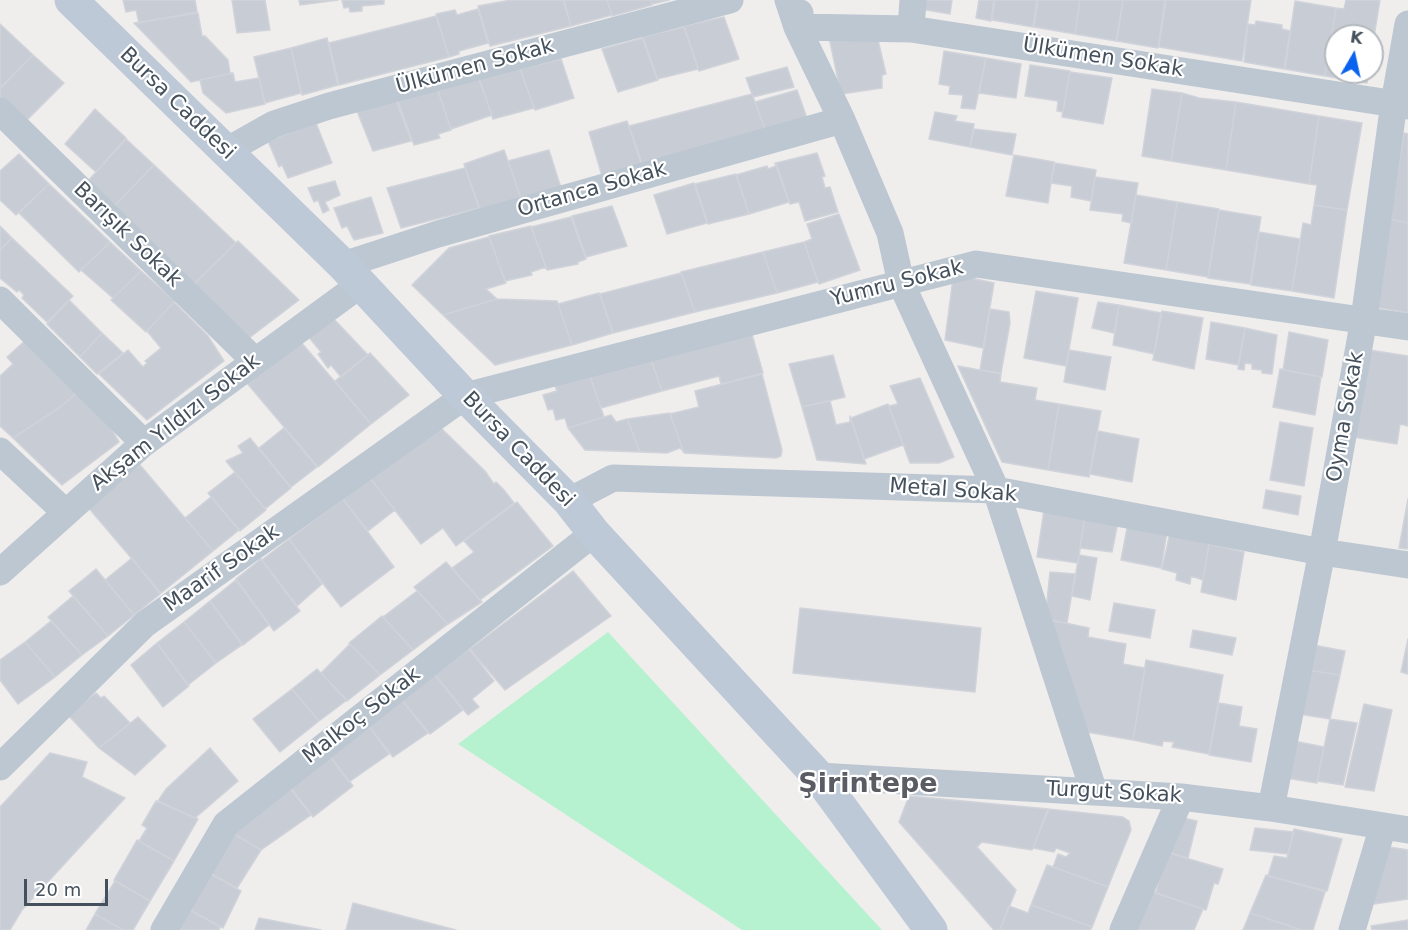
<!DOCTYPE html>
<html>
<head>
<meta charset="utf-8">
<style>
	body { margin:0 }
	#map { position:relative; width:1408px; height:930px; overflow:hidden; background:#f0eded; font-family:"DejaVu Sans",sans-serif }
	canvas { display:block }
	.north { position:absolute; left:1324px; top:24px; width:60px; height:60px; box-sizing:border-box; background:#fff; border:2px solid #b4b9be; border-radius:50%; rotate:9deg; font-size:16px; font-weight:700; line-height:24px; text-align:center; color:#44505c }
	.north::after { content:''; display:block; margin:auto; width:21px; height:27px; background:#0963ee; clip-path:polygon(50% 0,100% 100%,50% 72%,0 100%) }
	.scale { position:absolute; left:24px; top:879px; width:84px; height:27px; box-sizing:border-box; border:3px solid #44505c; border-top:0; padding-left:8px; font-size:18px; line-height:21px; white-space:nowrap; color:#44505c; -webkit-text-stroke:4px #fff; paint-order:stroke }
</style>
</head>
<body>
<div id="map">
<canvas width="1408" height="930"></canvas>
<div class="north">K</div>
<div class="scale">20 m</div>
</div>
<script>
const c = document.querySelector('canvas').getContext('2d');
c.lineJoin = 'round';
function paint(path, color) { c.fillStyle = color; c.fill(path, 'evenodd'); }
const toPath = rows => new Path2D(rows.map(r => 'M' + r).join(''));
function strokePath(path, color, width, dash) { c.strokeStyle = color; c.lineWidth = width; c.lineCap = dash ? 'butt' : 'round'; c.setLineDash(dash || []); c.stroke(path); }
function drawText(font, color, halo, rows, align = 'center') {
  c.font = font + ' "DejaVu Sans",sans-serif'; c.lineWidth = 4.5; c.setLineDash([]); c.textBaseline = 'middle'; c.strokeStyle = halo; c.fillStyle = color; for (const [text, x, y, turn = 0] of rows) {
    c.save(); c.translate(x, y); c.rotate((+turn || 0) * Math.PI / 180); c.textAlign = isNaN(turn) ? turn : align; if (halo) c.strokeText(text, 0, 0); c.fillText(text, 0, 0); c.restore();
  }
}
paint(toPath([
	[608,632,882,930,742,930,458,744]
]), '#b7f2d0');
const building = toPath([
	[123,0,195,0,197,12,139,23,136,10,126,12,123,0],
	[232,0,265,0,270,30,237,33,232,0],
	[299,0,338,0,300,5,299,0],
	[342,0,384,0,384,4,362,6,362,11,350,12,349,7,344,8,342,0],
	[511,0,563,0,571,26,490,46,478,6,511,0],
	[564,0,607,0,612,15,571,26,564,0],
	[607,0,651,0,652,5,612,16,607,0],
	[651,0,669,0,652,4,651,0],
	[916,0,952,0,950,14,915,8,916,0],
	[979,0,994,0,991,21,976,18,979,0],
	[995,0,1037,0,1033,27,992,20,995,0],
	[1038,0,1080,0,1075,34,1034,27,1038,0],
	[1080,0,1123,0,1116,41,1075,34,1080,0],
	[1123,0,1165,0,1158,48,1117,41,1123,0],
	[1166,0,1251,0,1242,61,1159,47,1166,0],
	[1346,0,1380,0,1372,49,1372,36,1336,36,1336,72,1368,72,1367,83,1325,76,1336,8,1344,9,1346,0],
	[1295,1,1336,8,1325,76,1285,69,1295,1],
	[478,9,488,43,459,51,459,54,449,57,436,14,455,10,457,15,478,9],
	[198,13,202,36,205,36,228,60,230,73,233,73,191,82,134,23,198,13],
	[436,16,449,57,339,85,329,43,436,16],
	[724,17,739,59,699,71,684,26,724,17],
	[1256,21,1282,25,1282,29,1290,31,1284,69,1244,62,1248,24,1255,25,1256,21],
	[0,24,33,55,0,88,0,24],
	[684,27,698,69,657,79,642,37,684,27],
	[829,37,878,40,886,74,882,75,882,88,841,94,829,37],
	[327,38,338,85,302,95,291,48,327,38],
	[643,38,658,80,618,92,602,49,643,38],
	[291,48,301,93,265,103,254,57,291,48],
	[944,51,986,58,975,109,961,108,963,95,949,94,950,86,939,84,944,51],
	[33,55,64,83,24,123,0,101,0,89,33,55],
	[986,58,1021,64,1016,98,979,93,986,58],
	[561,59,574,98,535,110,520,69,561,59],
	[1030,65,1070,71,1063,112,1057,111,1058,101,1025,96,1030,65],
	[787,67,794,87,753,97,746,78,787,67],
	[520,68,534,108,493,119,479,78,520,68],
	[1070,72,1112,78,1103,124,1062,117,1070,72],
	[233,73,235,82,259,78,265,104,226,113,203,93,200,80,233,73],
	[478,77,492,115,451,129,438,91,478,77],
	[437,88,451,130,438,134,440,138,414,145,397,99,437,88],
	[1152,89,1182,93,1171,161,1142,156,1152,89],
	[797,90,809,124,767,135,755,102,797,90],
	[1182,93,1199,98,1236,102,1226,170,1171,161,1182,93],
	[752,94,767,135,643,166,629,126,752,94],
	[396,100,411,141,373,151,357,111,396,100],
	[1236,102,1319,116,1309,184,1226,170,1236,102],
	[95,109,126,138,96,172,65,144,95,109],
	[935,112,957,116,955,121,974,124,970,147,929,139,935,112],
	[1319,116,1362,123,1347,210,1314,205,1317,185,1309,184,1319,116],
	[627,121,642,166,602,176,589,132,627,121],
	[316,123,332,163,288,178,282,165,279,167,268,141,316,123],
	[974,129,1016,134,1012,155,970,147,974,129],
	[1404,133,1408,134,1408,223,1390,219,1404,133],
	[126,139,154,165,113,207,87,182,126,139],
	[504,150,521,198,480,209,464,164,504,150],
	[549,150,561,188,521,198,508,161,549,150],
	[817,153,825,176,822,177,825,188,830,187,838,212,805,221,799,202,790,204,776,163,817,153],
	[19,154,49,184,16,215,0,200,0,171,19,154],
	[1014,155,1054,162,1048,203,1006,196,1014,155],
	[775,163,789,202,749,214,736,175,767,166,768,169,776,166,775,163],
	[1055,163,1096,170,1091,201,1071,197,1072,186,1051,183,1055,163],
	[154,165,236,243,193,285,113,207,154,165],
	[465,168,479,208,401,228,387,188,465,168],
	[736,174,749,214,708,224,695,184,736,174],
	[1095,177,1138,183,1131,223,1122,221,1123,214,1090,210,1095,177],
	[335,181,340,195,325,202,329,210,323,213,318,200,314,202,308,188,335,181],
	[694,183,707,223,667,234,654,195,694,183],
	[49,184,110,242,79,272,19,213,49,184],
	[1136,195,1177,202,1166,270,1124,263,1136,195],
	[371,197,383,233,354,240,347,226,342,228,334,208,371,197],
	[1177,202,1219,209,1208,277,1166,270,1177,202],
	[1314,205,1347,210,1334,298,1292,291,1303,223,1311,225,1314,205],
	[612,206,627,246,586,257,572,216,612,206],
	[1219,210,1261,217,1250,284,1208,278,1219,210],
	[839,214,860,270,819,284,804,242,812,239,807,224,839,214],
	[571,217,586,259,578,262,578,264,547,270,531,227,571,217],
	[1390,219,1408,223,1408,313,1375,307,1390,219],
	[0,226,12,238,0,250,0,226],
	[531,226,546,267,531,272,532,275,505,281,489,236,531,226],
	[1259,232,1300,239,1292,291,1251,285,1259,232],
	[489,237,506,283,486,289,497,299,443,315,412,285,449,248,489,237],
	[12,238,73,296,47,322,22,298,24,295,19,290,17,292,0,278,0,250,12,238],
	[238,241,299,300,249,338,193,285,238,241],
	[110,242,141,271,113,298,81,270,110,242],
	[804,242,818,282,777,293,763,252,804,242],
	[763,252,777,293,695,312,681,272,763,252],
	[141,271,175,301,146,332,111,300,141,271],
	[681,273,695,312,613,333,600,294,681,273],
	[957,275,994,283,983,348,945,340,953,278,957,275],
	[1036,291,1078,298,1066,366,1024,358,1036,291],
	[599,293,613,333,572,345,558,304,599,293],
	[497,299,557,301,572,345,495,365,443,315,497,299],
	[69,300,102,333,80,357,47,324,69,300],
	[174,302,208,336,224,361,147,420,99,374,128,350,143,367,147,363,145,361,161,348,147,331,174,302],
	[1098,302,1119,305,1114,333,1092,328,1098,302],
	[1119,305,1161,313,1154,354,1113,345,1119,305],
	[990,309,1009,312,1010,323,1001,373,980,370,990,309],
	[1162,311,1203,318,1194,369,1153,360,1162,311],
	[331,316,368,355,341,377,331,365,328,368,318,354,321,352,307,335,331,316],
	[1211,322,1245,328,1238,365,1206,359,1211,322],
	[1245,328,1277,335,1272,374,1262,373,1262,370,1252,369,1252,364,1245,363,1244,370,1238,369,1245,328],
	[751,331,763,373,721,384,719,376,662,391,649,354,751,331],
	[1289,332,1328,340,1322,377,1283,370,1289,332],
	[102,333,123,353,97,374,80,357,102,333],
	[27,339,79,391,59,408,13,438,0,426,0,376,13,364,7,357,27,339],
	[300,341,371,424,318,467,246,382,300,341],
	[1069,350,1111,357,1105,390,1064,382,1069,350],
	[1369,350,1408,356,1408,426,1400,424,1397,444,1353,437,1369,350],
	[370,353,409,395,371,424,335,381,370,353],
	[649,354,662,391,601,408,589,373,649,354],
	[833,355,845,397,802,407,789,364,833,355],
	[958,366,1001,374,1000,382,1037,388,1035,400,1059,404,1048,470,1002,462,958,366],
	[1280,369,1321,377,1315,415,1273,407,1280,369],
	[589,373,604,417,568,428,565,418,556,420,553,409,548,410,543,395,557,391,554,383,589,373],
	[762,374,782,450,781,456,776,458,684,453,670,414,699,407,695,391,762,374],
	[920,378,954,457,939,463,910,463,889,406,898,404,890,386,920,378],
	[79,391,106,420,119,442,62,485,13,438,59,408,79,391],
	[830,401,836,425,850,422,850,416,866,464,817,460,802,407,830,401],
	[888,404,903,445,864,459,851,418,888,404],
	[1059,404,1101,411,1089,477,1048,470,1059,404],
	[670,413,683,451,680,448,667,453,640,452,627,419,670,413],
	[611,415,616,422,627,419,640,452,585,450,568,428,611,415],
	[1280,422,1313,428,1304,486,1270,480,1280,422],
	[439,426,485,471,494,484,496,482,504,490,514,503,456,546,443,528,421,544,370,478,439,426],
	[284,428,317,467,291,487,259,448,284,428],
	[1098,431,1139,439,1132,482,1090,474,1098,431],
	[250,438,291,488,265,509,226,461,243,453,238,446,250,438],
	[140,465,213,551,161,593,87,506,140,465],
	[235,472,266,510,240,531,208,493,235,472],
	[369,477,395,510,368,531,343,499,369,477],
	[1266,490,1301,496,1298,515,1263,508,1266,490],
	[211,497,239,530,213,551,185,518,211,497],
	[343,499,394,567,341,607,289,539,343,499],
	[1408,499,1408,549,1399,548,1408,499],
	[517,502,553,546,480,600,452,568,474,552,464,541,517,502],
	[1044,510,1085,515,1078,563,1037,557,1044,510],
	[1085,515,1118,522,1112,552,1080,548,1085,515],
	[1128,523,1167,532,1161,568,1121,560,1128,523],
	[1170,533,1209,543,1203,580,1191,576,1190,584,1176,580,1177,573,1162,569,1170,533],
	[289,539,322,584,297,606,262,560,289,539],
	[1209,544,1244,552,1236,600,1201,592,1209,544],
	[1079,555,1097,558,1090,600,1072,596,1079,555],
	[132,558,160,594,134,615,105,580,132,558],
	[261,559,300,611,274,631,236,579,261,559],
	[446,562,482,602,448,624,414,587,446,562],
	[96,569,134,615,108,636,69,591,96,569],
	[573,571,611,616,505,690,470,649,573,571],
	[1050,572,1075,574,1067,623,1045,620,1050,572],
	[236,580,269,625,243,645,210,601,236,580],
	[417,591,448,624,413,650,383,617,417,591],
	[73,596,108,636,82,655,48,617,73,596],
	[210,601,242,645,216,663,184,622,210,601],
	[1114,603,1155,610,1150,638,1109,631,1114,603],
	[800,608,981,628,975,692,793,673,800,608],
	[382,616,413,650,380,675,349,643,382,616],
	[1051,620,1089,628,1088,637,1126,644,1123,664,1145,668,1133,740,1081,731,1051,620],
	[51,621,82,655,55,677,25,642,51,621],
	[184,622,216,663,188,685,157,643,184,622],
	[1193,630,1236,638,1232,655,1190,647,1193,630],
	[1408,639,1408,674,1401,672,1408,639],
	[25,642,55,677,18,704,0,680,0,660,25,642],
	[157,643,189,686,163,707,131,665,157,643],
	[350,644,380,675,347,701,321,673,350,644],
	[1313,645,1345,651,1340,675,1307,670,1313,645],
	[469,649,494,681,472,699,479,707,468,715,435,675,469,649],
	[1146,660,1223,675,1209,754,1172,747,1174,742,1163,741,1162,746,1133,740,1146,660],
	[317,669,347,700,319,721,292,689,317,669],
	[1307,670,1340,675,1330,719,1299,714,1307,670],
	[434,674,463,710,430,734,401,699,434,674],
	[292,689,319,721,280,752,253,719,292,689],
	[96,693,101,698,104,696,130,723,99,748,68,715,96,693],
	[402,700,428,733,393,757,368,725,402,700],
	[1219,703,1242,707,1239,726,1257,729,1251,762,1209,755,1219,703],
	[1364,704,1392,710,1374,791,1345,787,1364,704],
	[138,717,166,746,135,775,99,748,138,717],
	[1330,719,1357,723,1343,785,1317,781,1330,719],
	[368,725,389,754,349,782,329,755,368,725],
	[1294,741,1324,747,1317,783,1286,778,1294,741],
	[210,748,238,781,195,818,158,801,166,789,210,748],
	[50,753,87,762,82,777,125,798,22,910,10,930,0,930,0,807,50,753],
	[329,755,353,786,313,817,289,785,329,755],
	[288,786,311,815,261,850,229,831,288,786],
	[909,796,1049,809,1032,850,982,842,977,847,1016,890,1000,930,994,930,899,822,909,796],
	[156,801,198,819,174,861,139,841,147,828,142,825,156,801],
	[1048,809,1123,817,1129,821,1131,830,1108,887,1053,867,1058,854,1066,857,1070,853,1056,848,1054,852,1033,848,1048,809],
	[1179,817,1197,821,1188,858,1164,851,1179,817],
	[1255,828,1294,832,1288,854,1250,850,1255,828],
	[1294,829,1342,839,1327,891,1268,876,1274,856,1287,858,1294,829],
	[229,831,261,850,237,888,206,871,229,831],
	[137,840,174,861,150,901,114,880,137,840],
	[1377,845,1408,850,1408,899,1367,905,1377,845],
	[1162,851,1223,869,1218,884,1214,883,1206,910,1151,891,1156,892,1159,881,1162,851],
	[1047,865,1108,887,1092,927,1031,905,1047,865],
	[204,870,241,891,223,928,183,906,204,870],
	[1266,875,1325,892,1313,930,1302,930,1250,913,1266,875],
	[115,881,150,901,133,930,123,930,95,914,115,881],
	[1147,890,1203,909,1194,930,1133,930,1147,890],
	[353,903,456,930,346,930,353,903],
	[1031,905,1092,927,1090,930,1000,930,1009,906,1028,913,1031,905],
	[185,907,220,927,219,930,171,930,185,907],
	[1250,913,1301,930,1243,930,1250,913],
	[95,914,123,930,86,930,95,914],
	[259,918,321,930,255,930,259,918],
	[1408,920,1408,930,1372,930,1371,926,1408,920]
]);
paint(building, '#c8ccd4');
strokePath(building, '#d0d3da', 1.5);
strokePath(toPath([
	[788,0,797,27,842,120,890,233,901,283,996,490,1094,792],
	[800,13,797,27,911,29,1408,106],
	[911,29,913,0],
	[0,111,254,360],
	[226,151,274,124,329,106,730,0],
	[343,265,438,234,842,120],
	[0,300,144,443],
	[0,451,65,512],
	[569,501,613,478,996,490,1322,552,1408,565],
	[0,572,144,443,361,284],
	[0,767,145,624,465,396,976,264,1408,327],
	[818,776,1181,797,1271,808,1408,830],
	[1271,808,1322,552,1364,319,1394,103,1408,24],
	[164,930,226,824,594,533],
	[1123,930,1181,797],
	[1352,930,1383,826]
]), '#bcc7d1', 27);
strokePath(toPath([
	[71,0,343,265,465,396,569,501,594,533,818,776,931,930]
]), '#bec9d8', 33);
drawText('21px', '#44505c', '#fff', [
	["Ülkümen Sokak",1103,58,9],
	["Ülkümen Sokak",475,67,-15],
	["Bursa Caddesi",177,104,44],
	["Ortanca Sokak",592,190,-16],
	["Barışık Sokak",127,235,44],
	["Yumru Sokak",897,284,-14],
	["Oyma Sokak",1346,417,-80],
	["Akşam Yıldızı Sokak",176,423,-38],
	["Bursa Caddesi",518,450,46],
	["Metal Sokak",953,491,4],
	["Maarif Sokak",222,569,-35],
	["Malkoç Sokak",362,716,-38],
	["Turgut Sokak",1114,793,3]
]);
drawText('bold 27px', '#595d63', '#fff', [
	["Şirintepe",868,785]
]);
</script>
</body>
</html>
